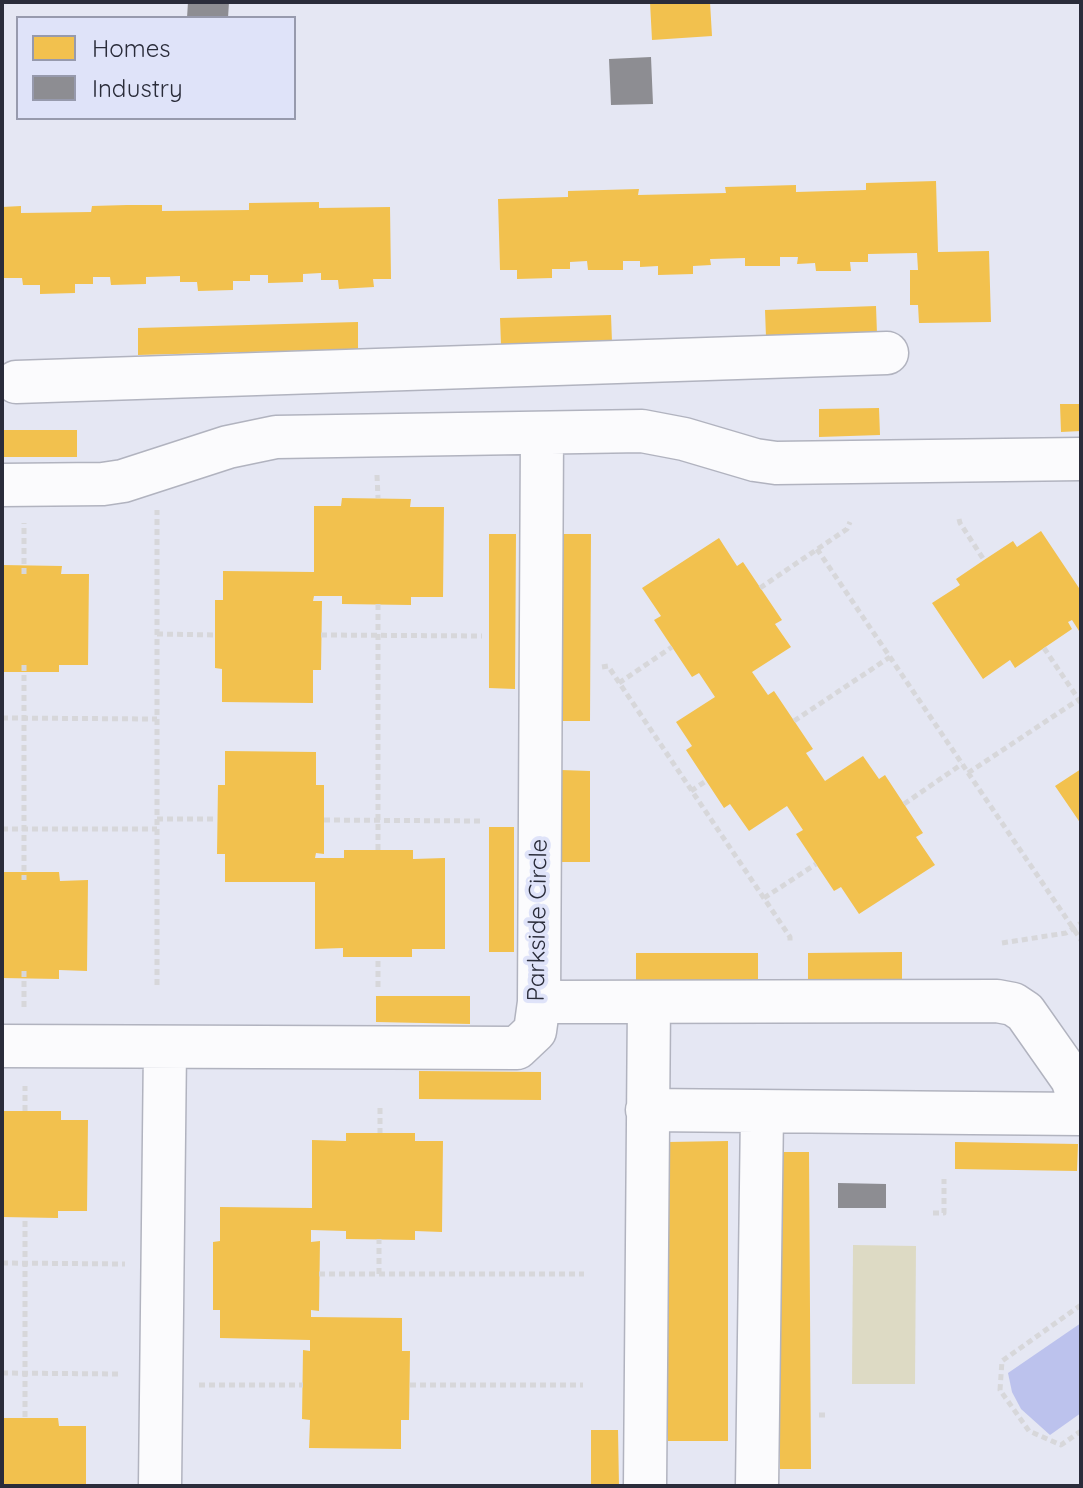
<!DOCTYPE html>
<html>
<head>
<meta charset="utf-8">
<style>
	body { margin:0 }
	#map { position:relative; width:1083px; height:1488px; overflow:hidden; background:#e5e7f3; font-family:Quicksand,sans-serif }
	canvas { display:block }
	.frame { position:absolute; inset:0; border:4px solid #2a2c3a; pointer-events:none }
	.legend { position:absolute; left:16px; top:16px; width:280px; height:104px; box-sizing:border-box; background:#dfe3f9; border:2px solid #979aad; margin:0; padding:10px 14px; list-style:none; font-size:24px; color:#2a2c3a }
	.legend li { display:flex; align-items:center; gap:16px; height:40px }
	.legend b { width:40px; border:2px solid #979aad }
</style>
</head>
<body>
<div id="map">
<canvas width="1083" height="1488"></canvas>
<div class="frame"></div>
<ul class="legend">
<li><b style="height:22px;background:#f2c14e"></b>Homes</li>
<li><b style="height:22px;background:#8d8d92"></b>Industry</li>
</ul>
</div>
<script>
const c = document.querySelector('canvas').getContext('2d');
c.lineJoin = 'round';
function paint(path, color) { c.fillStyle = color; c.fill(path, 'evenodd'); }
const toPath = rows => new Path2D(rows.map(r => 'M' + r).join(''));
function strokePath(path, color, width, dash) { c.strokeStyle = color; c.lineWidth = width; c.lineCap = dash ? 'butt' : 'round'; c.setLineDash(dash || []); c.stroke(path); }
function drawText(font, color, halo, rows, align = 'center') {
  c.font = font + ' Quicksand,sans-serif'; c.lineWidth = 8; c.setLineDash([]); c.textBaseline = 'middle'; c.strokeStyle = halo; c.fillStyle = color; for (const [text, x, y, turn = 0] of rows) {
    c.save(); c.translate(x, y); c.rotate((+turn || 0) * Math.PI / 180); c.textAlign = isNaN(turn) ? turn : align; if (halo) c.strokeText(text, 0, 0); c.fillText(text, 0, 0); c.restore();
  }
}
paint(toPath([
	[853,1245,916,1246,915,1384,852,1384]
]), '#dddac4');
paint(toPath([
	[1081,1323,1081,1413,1050,1435,1021,1409,1012,1392,1008,1373]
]), '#bcc2ed');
paint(toPath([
	[650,2,710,2,712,36,652,40],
	[936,181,938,252,989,251,991,322,919,323,918,305,910,305,910,270,918,270,917,253,868,254,868,262,850,262,851,271,816,271,815,263,797,264,798,257,780,257,780,266,745,266,745,258,710,259,711,265,693,266,693,274,658,275,658,266,640,267,640,261,623,261,623,270,588,270,587,261,570,262,570,269,552,269,552,278,517,279,517,270,500,270,498,199,568,197,568,191,639,189,638,195,726,193,725,187,796,185,796,192,866,190,866,183],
	[319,202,319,208,390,207,391,279,373,279,374,287,339,289,338,280,321,280,321,273,303,274,303,282,268,283,268,275,250,275,250,281,233,281,233,290,198,291,197,282,180,282,180,276,146,277,146,284,111,285,110,277,93,277,93,284,75,284,75,293,40,294,40,285,23,285,22,278,2,278,2,207,21,206,21,213,91,212,92,206,127,205,162,205,162,211,249,210,249,203],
	[876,306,877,334,766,337,765,310],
	[611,315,612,342,501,345,500,318],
	[358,322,358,349,138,355,138,328],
	[1060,404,1081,404,1081,431,1061,432],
	[879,408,880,435,819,437,819,409],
	[2,430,77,430,77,457,2,457],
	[342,498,411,499,410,507,444,507,443,597,411,597,411,605,342,604,342,596,314,596,313,601,322,601,321,670,313,670,313,703,222,702,222,669,215,668,215,600,223,600,223,571,314,572,314,506,341,506],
	[1041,531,1081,591,1081,634,1072,620,1068,622,1072,629,1044,648,1015,668,1010,660,983,679,932,603,960,585,956,579,984,560,1013,541,1017,547],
	[489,534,516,534,515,689,489,688],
	[562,534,591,534,590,721,561,721],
	[719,538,737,566,743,562,782,620,775,624,791,647,752,672,768,695,774,691,813,749,806,753,825,781,863,756,879,779,885,775,923,833,916,837,935,865,859,914,841,887,834,891,796,834,803,830,787,806,749,831,730,804,724,808,686,750,692,746,676,722,715,697,699,673,692,677,654,620,661,616,642,588],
	[2,565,62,566,61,574,89,574,88,665,59,665,59,672,2,672],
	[225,751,316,752,316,785,324,785,324,854,316,853,315,858,344,858,344,850,413,850,413,859,445,858,445,949,412,949,412,957,343,957,343,948,315,949,315,882,225,882,225,854,217,854,218,785,225,785],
	[1081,769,1081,824,1055,786],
	[561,770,590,771,590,862,560,862],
	[489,827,514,827,514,952,489,952],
	[2,872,59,872,60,881,88,880,87,971,59,970,59,979,2,978],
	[902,952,902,980,808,980,808,953],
	[636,953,758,953,758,980,636,980],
	[376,996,470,996,470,1024,376,1022],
	[419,1071,541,1072,541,1100,419,1099],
	[2,1111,61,1111,61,1120,88,1120,87,1211,58,1211,58,1218,2,1217],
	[346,1133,415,1133,415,1141,443,1141,442,1232,415,1231,415,1240,346,1239,346,1231,311,1230,311,1242,320,1241,319,1311,311,1310,311,1317,402,1318,402,1351,410,1351,409,1420,401,1420,401,1449,309,1448,310,1420,302,1419,303,1350,310,1351,310,1340,220,1338,220,1310,213,1310,213,1242,220,1241,220,1207,312,1208,312,1140,346,1141],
	[728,1141,728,1441,668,1441,668,1142],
	[955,1142,1078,1144,1077,1171,955,1169],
	[779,1152,809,1152,811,1469,780,1469],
	[2,1418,58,1418,59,1426,86,1426,86,1486,2,1486],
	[591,1430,618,1430,619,1486,591,1486]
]), '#f2c14e');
paint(toPath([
	[188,2,229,2,228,18,187,18],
	[651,57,653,104,611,105,609,59],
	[838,1183,886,1184,886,1208,838,1208]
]), '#8d8d92');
const minor = toPath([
	[16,382,887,353],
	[2,485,103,484,123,481,228,447,276,437,642,431,684,439,755,460,776,463,1081,459],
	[539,1002,997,1001,1013,1004,1025,1012,1072,1079,1076,1090,1077,1114],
	[2,1046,517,1048,535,1031,539,1002,542,433],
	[647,1110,1081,1114],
	[160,1486,165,1048],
	[645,1486,649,1002],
	[757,1486,762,1112]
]);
strokePath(minor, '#b1b3bf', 45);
strokePath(toPath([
	[377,475,378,498],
	[959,519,960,523,984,560],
	[817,549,1081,940],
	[24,574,24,523],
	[760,588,847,529,850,522],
	[157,634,215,635],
	[321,635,482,636],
	[1044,648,1081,703],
	[24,665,24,880],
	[602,667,608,666,790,937,790,943],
	[619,683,672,647],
	[2,718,157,719],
	[794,721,890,657],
	[968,773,1081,698],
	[691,791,706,781],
	[904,804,962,764],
	[157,819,217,819],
	[324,820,482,821],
	[2,829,157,829],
	[378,850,378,604],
	[764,898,816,864],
	[1002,943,1066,933,1081,923],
	[157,985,157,510],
	[378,987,378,957],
	[24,1007,24,970],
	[380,1108,380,1133],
	[25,1111,25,1086],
	[933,1213,944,1213,944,1179],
	[2,1263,125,1264],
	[319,1274,584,1274],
	[379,1274,379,1239],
	[1081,1305,1002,1361,1000,1390,1029,1431,1061,1445,1081,1431],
	[2,1373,121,1374],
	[199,1385,303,1385],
	[410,1385,583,1385],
	[819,1415,828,1415],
	[25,1417,25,1218]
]), '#d7d7da', 5, [6, 4]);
strokePath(minor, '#fbfbfd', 42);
drawText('24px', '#2a2c3a', '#dfe3f9', [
	["Parkside Circle",538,920,-89]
]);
</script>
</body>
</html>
